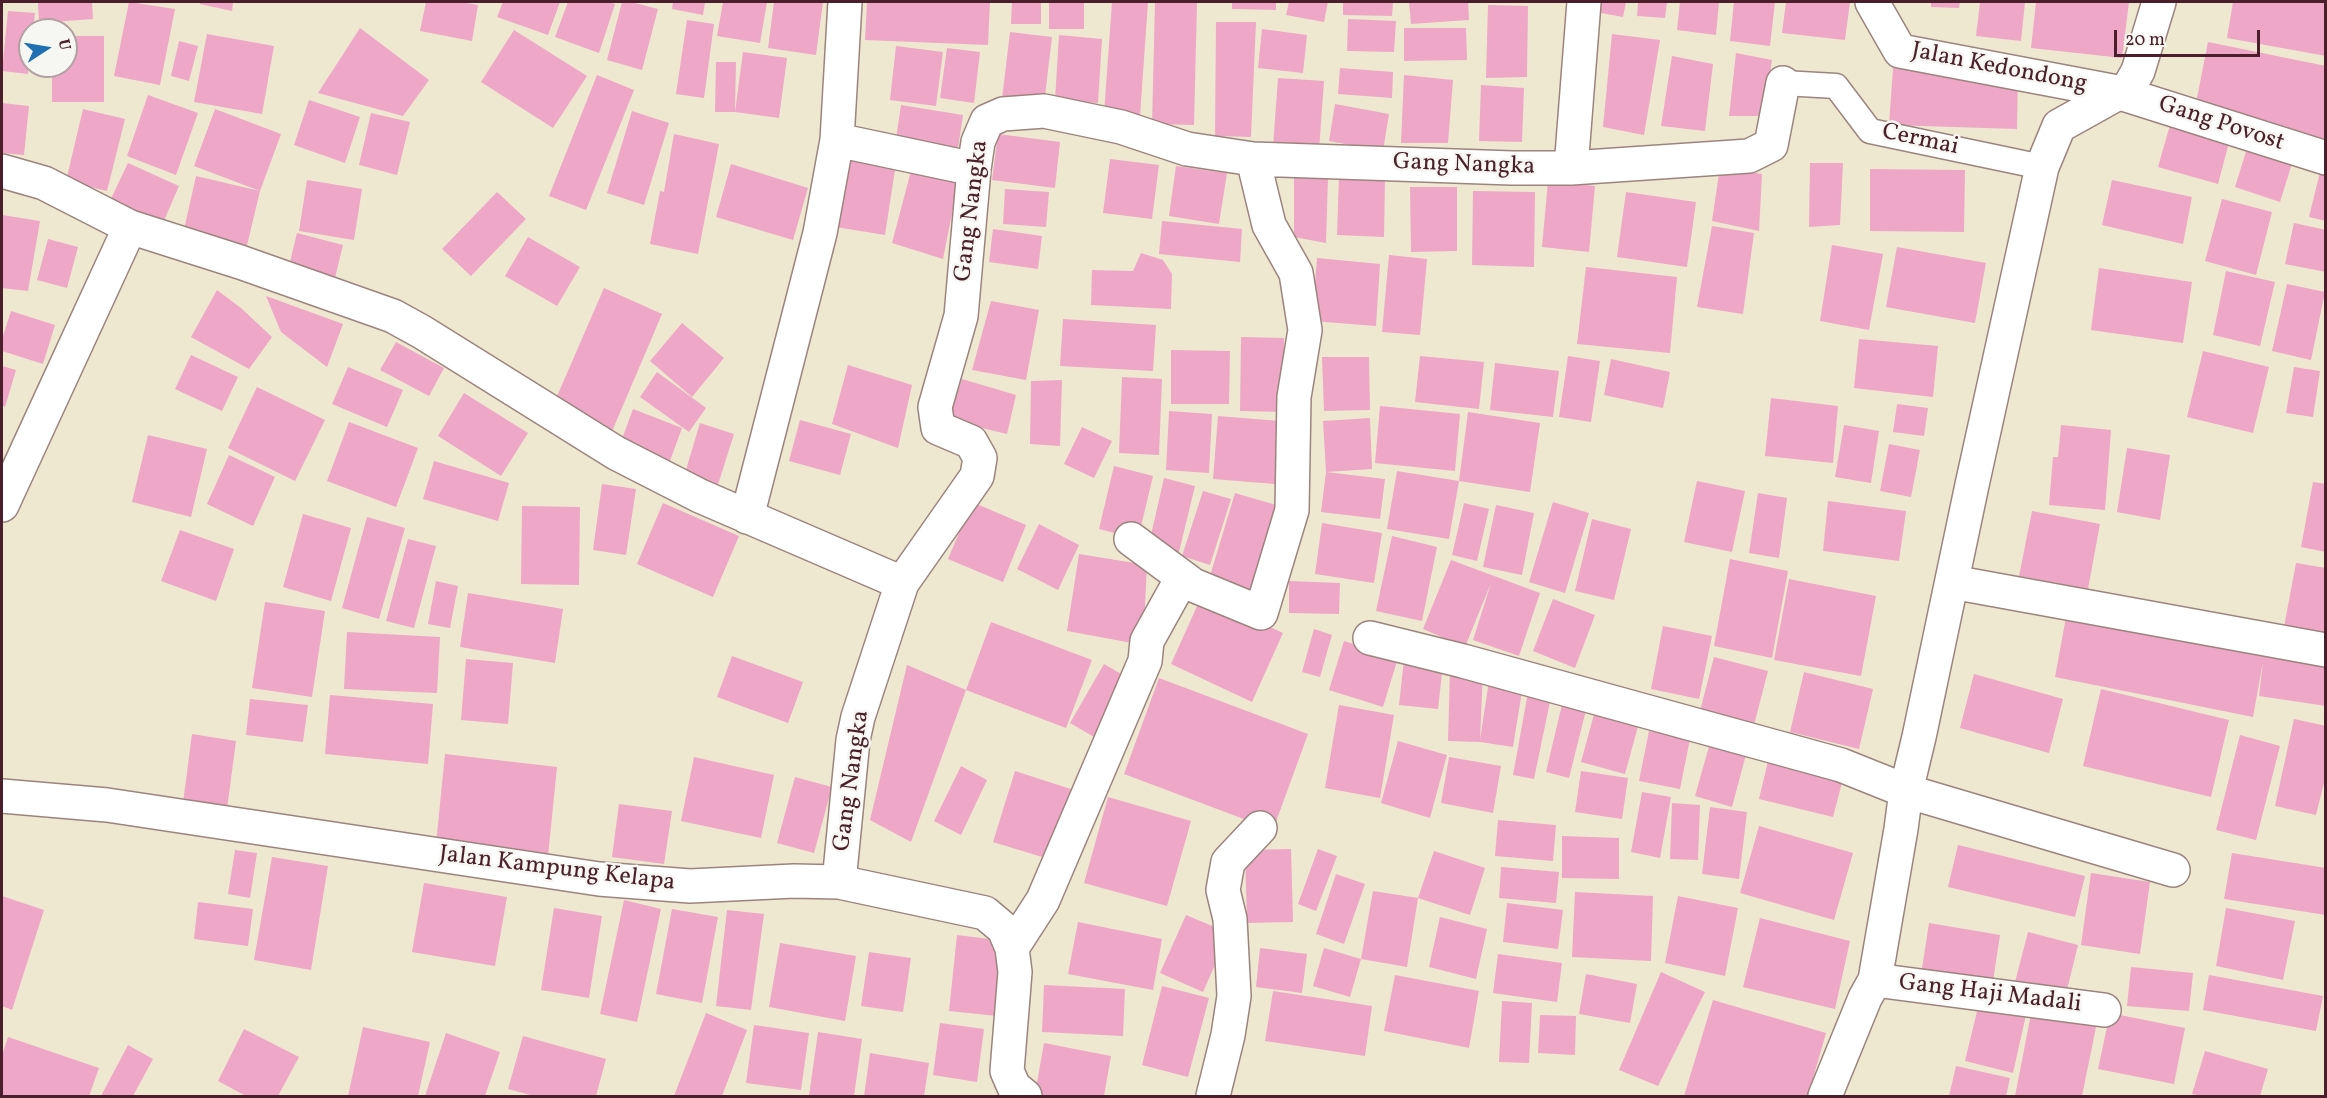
<!DOCTYPE html>
<html>
<head>
<meta charset="utf-8">
<style>
	body { margin:0 }
	#map { position:relative; width:2327px; height:1098px; overflow:hidden; background:#eee8d1; font-family:Vollkorn,serif }
	canvas { display:block }
	.frame { position:absolute; inset:0; border:3px solid #4a1f2b; pointer-events:none }
	.north { position:absolute; left:18px; top:18px; width:60px; height:60px; box-sizing:border-box; background:#f6f6f2; border:2px solid #b1a0a2; border-radius:50%; rotate:78deg; font-size:16px; font-weight:700; line-height:24px; text-align:center; color:#4a1f2b }
	.north::after { content:''; display:block; margin:auto; width:21px; height:27px; background:#1f6fb2; clip-path:polygon(50% 0,100% 100%,50% 72%,0 100%) }
	.scale { position:absolute; left:2114px; top:30px; width:146px; height:27px; box-sizing:border-box; border:3px solid #4a1f2b; border-top:0; padding-left:8px; font-size:18px; line-height:21px; white-space:nowrap; color:#4a1f2b; -webkit-text-stroke:4px #f6f6f2; paint-order:stroke }
</style>
</head>
<body>
<div id="map">
<canvas width="2327" height="1098"></canvas>
<div class="frame"></div>
<div class="north">U</div>
<div class="scale">20 m</div>
</div>
<script>
const c = document.querySelector('canvas').getContext('2d');
c.lineJoin = 'round';
function paint(path, color) { c.fillStyle = color; c.fill(path, 'evenodd'); }
const toPath = rows => new Path2D(rows.map(r => 'M' + r).join(''));
function strokePath(path, color, width, dash) { c.strokeStyle = color; c.lineWidth = width; c.lineCap = dash ? 'butt' : 'round'; c.setLineDash(dash || []); c.stroke(path); }
function drawText(font, color, halo, rows, align = 'center') {
  c.font = font + ' Vollkorn,serif'; c.lineWidth = 5; c.setLineDash([]); c.textBaseline = 'middle'; c.strokeStyle = halo; c.fillStyle = color; for (const [text, x, y, turn = 0] of rows) {
    c.save(); c.translate(x, y); c.rotate((+turn || 0) * Math.PI / 180); c.textAlign = isNaN(turn) ? turn : align; if (halo) c.strokeText(text, 0, 0); c.fillText(text, 0, 0); c.restore();
  }
}
paint(toPath([
	[38,2,92,2,93,19,39,23],
	[129,2,175,9,160,85,114,76],
	[200,2,233,2,232,11,200,4],
	[426,2,460,2,478,5,472,41,420,31],
	[503,2,560,2,548,35,497,17],
	[568,2,608,2,615,4,599,53,555,37],
	[622,2,631,2,658,9,642,70,607,60],
	[673,2,705,2,703,15,672,9],
	[723,2,767,2,760,43,717,36],
	[774,2,823,2,816,55,768,48],
	[867,2,990,2,988,45,865,40],
	[1012,2,1041,2,1041,24,1011,24],
	[1049,2,1084,2,1084,29,1049,29],
	[1112,2,1148,2,1140,116,1104,114],
	[1155,2,1197,2,1194,125,1152,124],
	[1232,2,1276,2,1276,10,1232,9],
	[1289,2,1328,2,1324,22,1286,15],
	[1343,2,1393,2,1392,16,1343,15],
	[1409,2,1468,2,1469,20,1411,24],
	[1591,2,1626,2,1623,17,1590,11],
	[1638,2,1667,2,1665,18,1637,16],
	[1680,2,1719,2,1716,35,1677,30],
	[1734,2,1775,2,1770,46,1730,41],
	[1786,2,1850,2,1845,40,1782,33],
	[1931,2,1960,2,1959,8,1931,7],
	[1980,2,2025,2,2021,41,1976,36],
	[2036,2,2129,2,2122,58,2031,48],
	[2233,2,2326,2,2326,56,2227,38],
	[1488,5,1528,6,1527,77,1486,78],
	[8,11,35,13,33,30,30,30,28,74,2,71],
	[1348,19,1396,21,1394,52,1347,51],
	[687,20,714,24,704,98,676,94],
	[1216,22,1256,22,1251,137,1215,136],
	[360,28,429,80,403,116,318,93],
	[1404,28,1466,28,1467,60,1404,61],
	[1262,29,1307,35,1303,73,1258,68],
	[514,30,587,76,553,128,481,82],
	[1010,32,1052,37,1044,104,1002,99],
	[207,34,274,46,262,114,194,102],
	[1612,34,1660,40,1644,135,1603,127],
	[1059,35,1102,39,1098,103,1055,100],
	[66,36,104,36,104,102,52,102,52,66,66,66],
	[179,41,198,46,189,81,171,76],
	[2208,42,2326,66,2326,141,2194,113],
	[896,46,943,52,936,106,890,100],
	[947,48,980,52,974,103,940,98],
	[743,52,787,58,779,118,735,112],
	[1736,53,1772,60,1763,116,1729,116],
	[1672,56,1713,64,1705,131,1661,126],
	[716,62,736,62,735,112,715,112],
	[1340,68,1393,72,1392,98,1338,94],
	[1893,68,2018,77,2017,129,1889,125],
	[597,75,634,90,586,210,549,196],
	[1404,75,1453,80,1448,143,1401,143],
	[1278,78,1324,81,1319,151,1273,147],
	[1481,85,1524,88,1522,142,1479,141],
	[148,95,198,113,176,175,127,156],
	[309,100,360,117,345,163,294,145],
	[2,103,29,106,24,155,2,153],
	[1335,104,1389,114,1383,151,1329,141],
	[901,105,963,115,957,155,895,145],
	[83,109,125,119,107,191,66,181],
	[215,109,281,134,260,191,194,166],
	[632,111,669,123,644,205,607,193],
	[371,113,410,122,397,175,359,165],
	[2172,118,2231,135,2218,184,2158,167],
	[674,134,719,144,698,254,650,244,660,191,664,192],
	[998,134,1060,142,1055,188,992,180],
	[2249,142,2294,157,2280,202,2235,187],
	[844,150,896,163,885,235,830,226],
	[1110,159,1159,165,1152,219,1103,213],
	[128,163,179,186,159,232,107,207],
	[1810,163,1843,163,1840,225,1809,227],
	[731,164,808,188,793,240,716,217],
	[2322,164,2326,165,2326,221,2309,217],
	[1176,166,1227,173,1219,224,1169,216],
	[912,167,959,178,943,259,892,243],
	[1720,167,1762,174,1759,231,1712,221],
	[1870,169,1965,170,1964,232,1870,231],
	[1294,174,1328,178,1326,243,1294,237],
	[196,176,260,191,244,258,181,243],
	[1339,176,1385,178,1384,237,1337,235],
	[307,180,362,189,354,240,299,231],
	[2112,180,2192,197,2183,244,2102,225],
	[1548,181,1595,186,1589,252,1542,247],
	[1410,187,1457,187,1457,251,1411,252],
	[1005,189,1049,192,1046,227,1003,224],
	[1473,191,1535,192,1534,267,1472,265],
	[497,192,526,219,471,276,442,249],
	[1626,192,1696,202,1687,267,1617,257],
	[2222,199,2272,212,2256,275,2205,261],
	[2,215,40,221,28,291,2,288],
	[1162,221,1242,229,1240,262,1159,254],
	[2294,223,2326,230,2326,272,2285,264],
	[1712,226,1754,233,1743,314,1697,307],
	[993,229,1042,236,1038,269,989,262],
	[297,233,343,245,334,282,288,270],
	[528,237,580,267,557,306,505,276],
	[48,239,78,247,67,288,37,280],
	[1832,245,1883,254,1869,330,1820,321],
	[1897,247,1986,263,1975,323,1886,307],
	[1141,253,1163,260,1172,274,1171,309,1091,305,1092,270,1133,271],
	[1389,255,1427,259,1420,335,1382,332],
	[1317,258,1380,264,1376,326,1312,321],
	[1586,267,1677,277,1670,353,1577,344],
	[2099,268,2192,282,2183,343,2091,330],
	[2226,271,2275,282,2260,346,2213,335],
	[2287,284,2325,292,2311,360,2272,351],
	[604,288,662,314,610,436,551,410],
	[217,290,241,308,272,337,249,369,191,337],
	[266,296,343,324,327,367,281,332],
	[991,301,1039,310,1026,380,972,370],
	[11,311,55,325,43,364,2,351,2,339],
	[1063,319,1156,325,1153,371,1060,366],
	[682,323,724,358,692,397,650,361],
	[1241,337,1284,338,1283,412,1240,411],
	[1859,339,1938,346,1933,397,1854,388],
	[396,342,444,368,429,396,380,370],
	[1171,350,1230,351,1229,404,1171,404],
	[2203,351,2269,367,2253,433,2187,417],
	[191,355,238,377,222,411,175,389],
	[1420,356,1484,362,1479,409,1415,402],
	[1568,356,1600,361,1591,422,1559,417],
	[1322,357,1369,357,1370,410,1324,411],
	[1611,359,1670,372,1663,408,1604,395],
	[1495,363,1559,371,1553,417,1490,410],
	[848,365,912,385,898,448,832,424],
	[2,366,16,370,5,407,2,405],
	[348,367,403,390,387,427,332,404],
	[2294,367,2320,371,2313,417,2286,413],
	[657,372,706,408,689,432,640,397],
	[1122,377,1162,379,1159,455,1119,453],
	[962,379,1016,395,1007,434,948,420],
	[1062,380,1060,446,1030,444,1031,381],
	[257,387,325,420,295,481,228,448],
	[464,393,528,433,501,476,438,436],
	[1771,398,1838,406,1833,463,1765,456],
	[1897,404,1928,408,1924,436,1893,432],
	[1380,406,1460,414,1455,471,1375,463],
	[633,409,682,428,667,469,618,450],
	[1169,411,1212,414,1209,473,1166,470],
	[1468,412,1540,423,1530,492,1459,481],
	[1218,416,1280,421,1275,484,1213,479],
	[1370,418,1372,469,1326,472,1323,421],
	[800,420,851,434,840,475,789,461],
	[349,422,418,448,396,507,327,481],
	[700,423,734,434,715,494,682,483],
	[1844,425,1879,431,1871,483,1835,477],
	[2061,425,2111,430,2105,510,2049,505,2053,457,2058,457],
	[1082,427,1112,441,1094,478,1064,464],
	[148,435,207,449,191,517,132,502],
	[1889,444,1920,450,1911,497,1880,491],
	[2127,448,2170,455,2160,520,2117,512],
	[229,455,275,477,253,526,207,504],
	[434,461,509,483,498,521,423,499],
	[1114,466,1153,476,1138,539,1099,529],
	[1397,471,1459,481,1449,539,1387,529],
	[1326,472,1385,479,1380,519,1321,512],
	[1164,478,1195,486,1178,556,1148,548],
	[1697,481,1745,491,1732,552,1684,542],
	[2313,482,2326,484,2326,552,2301,547],
	[602,484,636,489,626,555,593,550],
	[1203,491,1231,499,1210,565,1182,556],
	[1235,493,1276,505,1247,601,1206,589],
	[1758,493,1787,498,1779,558,1749,553],
	[1828,501,1906,511,1899,561,1823,551],
	[972,502,1026,525,1003,582,948,559],
	[1553,502,1589,513,1565,593,1529,582],
	[663,503,739,536,713,597,637,564],
	[1464,503,1489,509,1477,561,1452,555],
	[1496,505,1534,513,1522,575,1483,567],
	[522,506,580,507,579,585,521,584],
	[2032,511,2100,524,2088,589,2019,576],
	[303,514,351,528,331,601,283,587],
	[367,517,405,528,379,619,342,608],
	[1592,519,1631,529,1614,600,1575,591],
	[1322,523,1382,533,1374,583,1315,574],
	[1039,524,1079,545,1058,590,1017,569],
	[180,530,234,549,216,601,161,581],
	[1392,536,1437,547,1422,621,1376,611],
	[408,539,436,546,414,628,386,621],
	[1079,554,1147,565,1143,645,1067,631],
	[1730,559,1788,571,1772,658,1714,646],
	[1451,560,1540,593,1519,656,1473,640,1491,583,1465,647,1423,629],
	[2296,563,2326,568,2326,635,2284,627],
	[1789,579,1876,596,1861,676,1774,660],
	[436,581,458,586,450,628,428,624],
	[1289,581,1340,583,1339,614,1289,613],
	[468,593,563,609,555,663,460,647],
	[1202,595,1283,633,1252,702,1171,664],
	[1553,599,1595,615,1575,668,1533,651],
	[265,602,325,611,312,697,252,688],
	[2067,612,2326,660,2326,706,2259,696,2263,662,2253,717,2055,677],
	[991,622,1092,660,1066,728,966,690],
	[1663,626,1712,636,1699,699,1651,689],
	[1314,629,1332,635,1320,677,1302,672],
	[347,632,440,637,437,693,344,689],
	[1344,641,1398,658,1383,707,1329,690],
	[732,656,803,682,788,723,717,697],
	[1714,657,1768,671,1754,725,1700,711],
	[466,659,513,663,508,724,461,720],
	[1404,660,1443,664,1438,709,1399,705],
	[1104,664,1135,682,1101,741,1070,723],
	[907,665,966,690,911,842,870,820],
	[1450,670,1483,672,1480,740,1490,674,1524,679,1513,747,1480,742,1448,741],
	[1804,672,1873,689,1859,749,1790,732],
	[1974,674,2063,699,2049,753,1960,728],
	[1159,678,1308,734,1273,830,1124,774],
	[1529,687,1552,692,1534,779,1513,775],
	[2101,689,2229,720,2211,797,2083,766],
	[330,695,433,704,428,764,325,754],
	[1564,696,1588,702,1569,778,1546,772],
	[250,699,308,705,303,742,246,735],
	[1339,705,1394,715,1380,798,1325,788],
	[1596,707,1640,719,1625,774,1581,762],
	[2294,719,2326,726,2326,775,2316,815,2275,806],
	[1649,731,1690,739,1680,789,1639,781],
	[192,734,236,741,227,809,183,803],
	[2240,735,2280,746,2256,840,2216,830],
	[1712,736,1748,747,1732,807,1695,796],
	[1398,741,1447,755,1430,818,1381,803],
	[1770,753,1845,771,1833,817,1759,799],
	[445,754,557,767,547,866,435,854],
	[694,757,774,775,761,838,681,821],
	[1449,757,1501,766,1493,813,1441,803],
	[961,766,987,780,961,835,934,821],
	[1015,771,1074,790,1052,860,993,842],
	[1581,771,1628,778,1622,819,1575,812],
	[795,777,832,787,814,853,777,843],
	[1642,792,1671,797,1660,858,1631,852],
	[1108,797,1191,821,1167,906,1084,883],
	[1672,803,1700,805,1698,860,1670,859],
	[619,804,672,811,664,864,612,857],
	[1710,807,1747,812,1739,879,1702,874],
	[1498,820,1556,825,1553,861,1495,856],
	[1759,826,1853,853,1834,920,1740,893],
	[1562,836,1619,838,1619,879,1562,878],
	[1958,845,2085,876,2075,917,1948,887],
	[1291,849,1293,922,1247,923,1245,850],
	[1318,849,1337,856,1316,911,1298,904],
	[235,850,257,853,250,898,228,894],
	[1434,851,1485,868,1470,915,1418,898],
	[2232,853,2326,868,2326,915,2224,899],
	[272,857,328,866,311,970,254,960],
	[1501,867,1559,872,1556,903,1499,898],
	[2091,873,2150,882,2140,954,2081,945],
	[1336,874,1365,884,1344,944,1316,934],
	[424,883,507,897,495,966,412,952],
	[1373,891,1418,898,1407,967,1361,959],
	[1575,892,1653,896,1651,961,1572,957],
	[2,896,44,910,12,1010,2,1006],
	[1678,896,1738,908,1725,976,1665,963],
	[624,900,661,909,637,1022,600,1014],
	[198,902,253,909,248,946,194,939],
	[1507,903,1563,910,1558,949,1503,942],
	[554,908,602,916,589,998,541,990],
	[2226,908,2295,921,2283,980,2216,966],
	[672,909,718,917,702,1003,656,994],
	[727,910,764,914,751,1010,716,1006],
	[1186,915,1229,933,1203,992,1160,973],
	[1440,917,1487,929,1476,979,1429,967],
	[1760,918,1850,941,1835,1009,1743,987],
	[1078,922,1162,939,1153,990,1068,974],
	[1929,923,2000,935,1992,988,1921,975],
	[2028,932,2078,945,2065,998,2014,986],
	[957,935,1006,941,997,1016,949,1011],
	[780,943,856,956,845,1021,769,1007],
	[1260,948,1307,954,1302,993,1256,987],
	[1324,948,1361,959,1350,997,1313,986],
	[869,952,911,958,903,1012,861,1006],
	[1498,954,1562,963,1557,1002,1493,993],
	[2131,967,2193,973,2189,1011,2127,1006],
	[1661,972,1705,992,1658,1086,1619,1070],
	[1586,974,1637,984,1630,1023,1579,1014],
	[1395,975,1479,991,1469,1048,1384,1031],
	[2209,975,2323,996,2316,1031,2203,1010],
	[1044,985,1125,989,1123,1036,1042,1032],
	[1162,986,1209,998,1188,1077,1142,1065],
	[1273,991,1372,1006,1365,1056,1265,1041],
	[1713,1000,1826,1033,1808,1096,1684,1096],
	[1502,1001,1532,1003,1529,1063,1499,1062],
	[1979,1003,2026,1015,2013,1073,1965,1061],
	[2032,1009,2097,1022,2082,1096,2015,1096],
	[706,1013,747,1030,722,1096,674,1096],
	[2110,1013,2185,1028,2174,1084,2098,1069],
	[1540,1015,1576,1016,1575,1055,1538,1053],
	[940,1023,984,1029,977,1082,933,1075],
	[754,1025,809,1033,801,1090,746,1083],
	[363,1027,430,1042,418,1096,348,1096],
	[244,1029,299,1057,278,1096,246,1096,218,1081],
	[818,1032,862,1039,854,1096,809,1096],
	[446,1033,500,1052,485,1096,425,1096],
	[523,1036,606,1059,596,1096,534,1096,508,1089],
	[8,1037,99,1068,89,1096,2,1096,2,1055],
	[1044,1043,1111,1056,1104,1096,1050,1096,1035,1094],
	[128,1045,153,1059,133,1096,101,1096],
	[2205,1051,2268,1069,2260,1096,2201,1096,2192,1094],
	[870,1053,929,1063,924,1096,864,1096],
	[1956,1066,2010,1078,2006,1096,1949,1096]
]), '#eea7c7');
const service = toPath([
	[1783,83,1836,86,1870,131,2042,167]
]);
const minor = toPath([
	[1872,2,1900,51,2117,92,2326,158],
	[837,140,974,169],
	[1571,168,1584,2],
	[2,171,44,183,130,227,240,262,393,316,422,332,616,453,700,496,902,583],
	[2,505,130,227],
	[747,517,820,233,837,140,845,2],
	[1131,539,1193,585,1261,613,1292,510,1294,397,1305,330,1296,273,1269,225,1253,159],
	[1952,582,2326,650],
	[1370,638,1463,661,1841,765,1906,791,2173,870],
	[2,796,107,805,599,879,690,886,794,881,839,882,985,913,1004,929,1012,948,1015,972,1007,1071,1014,1087,1025,1096],
	[839,882,853,740,858,717,902,583,977,476,980,458,971,442,938,428,935,407,961,316,974,169,978,142,987,121,1003,114,1044,111,1121,127,1187,149,1253,159,1512,168,1571,168,1749,156,1771,145,1783,83],
	[1012,948,1043,900,1145,661,1147,641,1182,578],
	[1875,980,2104,1010],
	[1213,1096,1228,1035,1234,996,1230,919,1223,890,1228,862,1260,828],
	[1825,1096,1865,998,1875,980,1901,829,1906,791,1919,737,1972,485,2042,167,2059,126,2129,87,2138,71,2159,2]
]);
strokePath(service, '#9c847e', 27);
strokePath(minor, '#9c847e', 36);
strokePath(service, '#fff', 24);
strokePath(minor, '#fff', 33);
drawText('24px', '#4a1f2b', '#f6f6f2', [
	["Jalan Kedondong",1999,69,11],
	["Gang Povost",2221,125,18],
	["Cermai",1920,141,12],
	["Gang Nangka",1464,166,2],
	["Gang Nangka",973,211,-83],
	["Gang Nangka",853,781,-82],
	["Jalan Kampung Kelapa",557,870,7],
	["Gang Haji Madali",1990,995,7]
]);
</script>
</body>
</html>
